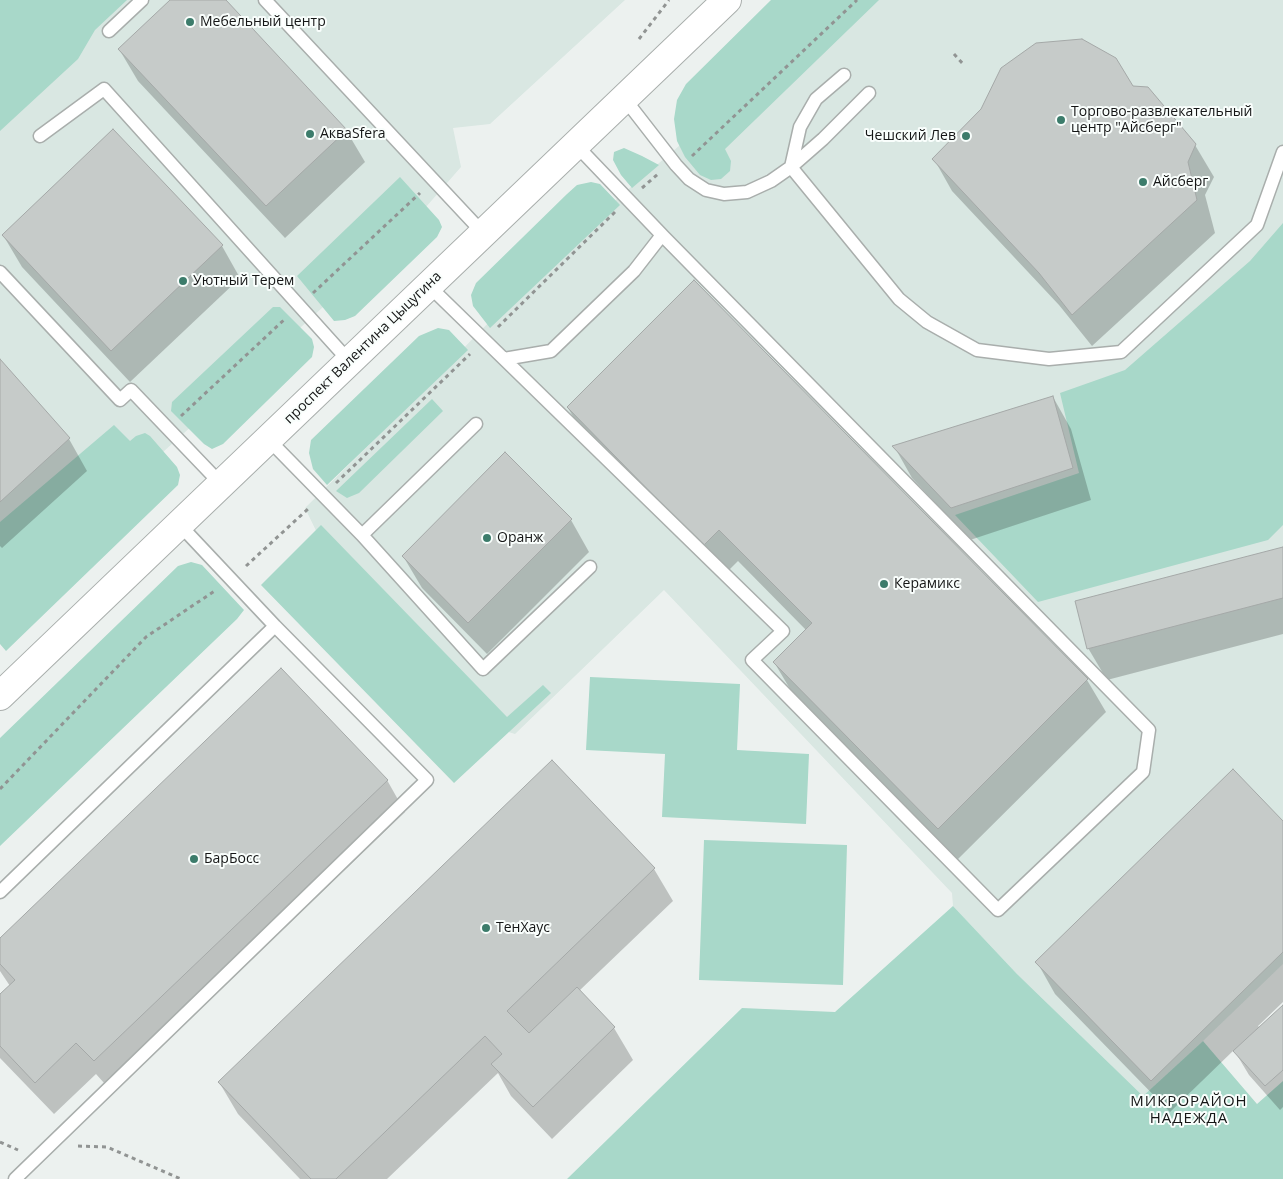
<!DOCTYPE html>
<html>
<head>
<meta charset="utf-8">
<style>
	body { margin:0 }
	canvas { display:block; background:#ecf1ef }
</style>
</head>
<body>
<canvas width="1283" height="1179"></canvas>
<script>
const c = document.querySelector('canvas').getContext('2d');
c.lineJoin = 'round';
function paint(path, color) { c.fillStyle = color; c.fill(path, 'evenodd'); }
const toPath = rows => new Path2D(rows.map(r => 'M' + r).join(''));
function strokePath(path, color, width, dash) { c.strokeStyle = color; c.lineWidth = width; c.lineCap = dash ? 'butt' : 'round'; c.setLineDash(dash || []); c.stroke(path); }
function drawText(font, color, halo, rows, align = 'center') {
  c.font = font + ' "Open Sans",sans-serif'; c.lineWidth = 4; c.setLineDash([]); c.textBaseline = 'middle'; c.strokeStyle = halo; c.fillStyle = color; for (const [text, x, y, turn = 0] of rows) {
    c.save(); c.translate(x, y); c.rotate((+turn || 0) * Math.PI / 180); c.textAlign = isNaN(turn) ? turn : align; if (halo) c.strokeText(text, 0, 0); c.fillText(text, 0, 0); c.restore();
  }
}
paint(toPath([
	[110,0,625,0,490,124,453,128,461,167,397,240,152,462,0,586,0,117],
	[833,0,1283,0,1283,964,1203,1041,1143,1096,1017,974,953,906,952,893,664,590,515,734,499,729,323,545,305,508,377,437,569,240,693,134]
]), '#d9e7e2');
paint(toPath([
	[0,0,127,0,95,30,78,59,0,131],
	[771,0,879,0,725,149,731,161,730,171,721,179,711,180,700,175,685,157,677,141,674,119,677,100,686,84],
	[624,148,642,156,659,165,632,188,621,175,613,160,614,152],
	[400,177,439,220,442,227,437,237,355,316,345,320,334,321,297,276],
	[591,182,600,184,620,205,490,328,473,306,471,295,476,283,567,194,577,185],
	[1283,223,1283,525,1268,540,1038,602,955,515,1079,473,1060,393,1125,370,1250,261],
	[273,307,280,307,312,339,314,347,312,357,223,444,212,449,204,444,171,411,172,402],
	[438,328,449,330,468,350,327,485,313,469,309,453,311,440,419,336],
	[432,399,443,411,359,493,347,498,336,491],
	[114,425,130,441,136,436,145,433,150,436,177,467,180,475,178,485,6,651,0,644,0,522],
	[321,525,507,717,543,685,551,693,454,783,261,585],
	[191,562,202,565,244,610,237,619,0,846,0,738,178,566],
	[590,677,740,684,737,750,809,754,806,824,662,817,665,754,586,750],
	[704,840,847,845,843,985,699,980],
	[953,906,1017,974,1143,1096,1203,1041,1257,1104,1283,1081,1283,1179,567,1179,742,1008,835,1012]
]), '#a8d8c9');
paint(toPath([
	[171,0,224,0,346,130,365,162,285,238,138,81,119,49],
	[1133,87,1195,145,1214,177,1205,195,1215,233,1092,346,1059,305,952,191,934,159],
	[3,235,222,246,240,278,130,382,22,267],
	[694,282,1087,680,1106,712,957,860,793,694,774,662,806,630,738,561,722,577,587,440,568,408],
	[0,361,69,439,87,471,2,548,0,546],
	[1053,397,1071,429,1091,500,970,540,912,478,894,446],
	[571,520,589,552,487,654,422,588,403,556],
	[1283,548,1283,634,1107,680,1088,648],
	[552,761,654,869,673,901,579,991,614,1028,633,1060,552,1139,511,1096,498,1073,387,1179,300,1179,238,1114,219,1082],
	[387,780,405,812,113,1093,96,1074,54,1114,0,1058,0,996,10,986,0,971,0,939],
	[1283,823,1283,1002,1258,1026,1260,1028,1283,1007,1283,1107,1280,1110,1249,1075,1234,1050,1170,1112,1055,994,1037,962]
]), '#0003');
const building = toPath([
	[170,0,226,0,347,130,266,206,118,49,170,0],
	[1082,39,1116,58,1133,86,1148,87,1196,144,1188,162,1197,200,1072,315,1039,273,932,159,981,109,1001,68,1036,43,1082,39],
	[113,129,223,245,111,351,2,235,113,129],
	[694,280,1088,679,938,829,773,662,812,623,719,530,703,546,567,407,694,280],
	[0,359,70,438,0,502,0,359],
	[1053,396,1073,468,951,508,892,446,1053,396],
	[505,452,572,519,468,623,402,556,505,452],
	[1283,547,1283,598,1087,649,1075,601,1283,547],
	[281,668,388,780,94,1061,76,1043,35,1083,0,1046,0,994,15,980,0,964,0,938,281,668],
	[552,760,655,868,507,1011,529,1033,577,987,615,1027,533,1107,491,1064,502,1054,485,1036,336,1179,311,1179,218,1082,552,760],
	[1233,769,1283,821,1283,952,1151,1081,1035,962,1233,769],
	[1283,1005,1283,1070,1265,1086,1233,1051,1283,1005]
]);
paint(building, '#c6cbc9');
strokePath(building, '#a5a9a8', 1);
const service = toPath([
	[265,0,483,233],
	[109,31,142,0],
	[844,75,816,99,800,127,791,167,899,299,927,322,977,350,1049,359,1121,352,1257,225,1283,152],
	[624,98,676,165,689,179,706,190,724,194,747,192,771,181,791,167,823,139,869,93],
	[40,136,104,89,349,361],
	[0,272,120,400,131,390,221,484],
	[428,285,504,359,551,351,634,271,662,235,576,145],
	[504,359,783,631,752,660,998,910,1143,772,1149,730,662,235],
	[268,439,362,535,483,669,590,567],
	[362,535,476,424],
	[0,892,275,626],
	[15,1179,427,780,275,626,179,524]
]);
const tertiary = toPath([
	[0,696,727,0]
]);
strokePath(service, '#a9aeac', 15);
strokePath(tertiary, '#a9aeac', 30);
strokePath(toPath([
	[639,39,669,0],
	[954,54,964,65],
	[692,156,857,0],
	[642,188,658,174],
	[313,293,420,193],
	[498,327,615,212],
	[181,416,286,318],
	[336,483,470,354],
	[246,566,309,508],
	[0,789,146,637,216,590],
	[0,1142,18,1150],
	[78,1146,107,1147,181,1179]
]), '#919493', 3, [4, 4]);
strokePath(service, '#fff', 12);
strokePath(tertiary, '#fff', 28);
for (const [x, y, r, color] of [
	[190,22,5,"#3c7c6b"],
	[1061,120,5,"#3c7c6b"],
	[310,134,5,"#3c7c6b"],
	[966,136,5,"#3c7c6b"],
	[1143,182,5,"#3c7c6b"],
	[183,281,5,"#3c7c6b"],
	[487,538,5,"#3c7c6b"],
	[884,584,5,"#3c7c6b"],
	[194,859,5,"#3c7c6b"],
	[486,928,5,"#3c7c6b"]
]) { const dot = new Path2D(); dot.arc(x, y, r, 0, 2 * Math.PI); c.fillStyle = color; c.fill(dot); strokePath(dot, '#f9fefc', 2); }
drawText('14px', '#141515', '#f9fefc', [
	["Мебельный центр",200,22],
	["Торгово-развлекательный",1071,112],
	["центр \"Айсберг\"",1071,128],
	["АкваSfera",320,134],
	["Чешский Лев",956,136,"right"],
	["Айсберг",1153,182],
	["Уютный Терем",193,281],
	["Оранж",497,538],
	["Керамикс",894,584],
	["БарБосс",204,859],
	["ТенХаус",496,928]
], 'left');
drawText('14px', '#141515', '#f9fefc', [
	["проспект Валентина Цыцугина",363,348,-44]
]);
c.letterSpacing = '1px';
drawText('15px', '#141515', '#f9fefc', [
	["МИКРОРАЙОН",1189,1102],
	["НАДЕЖДА",1189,1119]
]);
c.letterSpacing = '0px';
</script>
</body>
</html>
